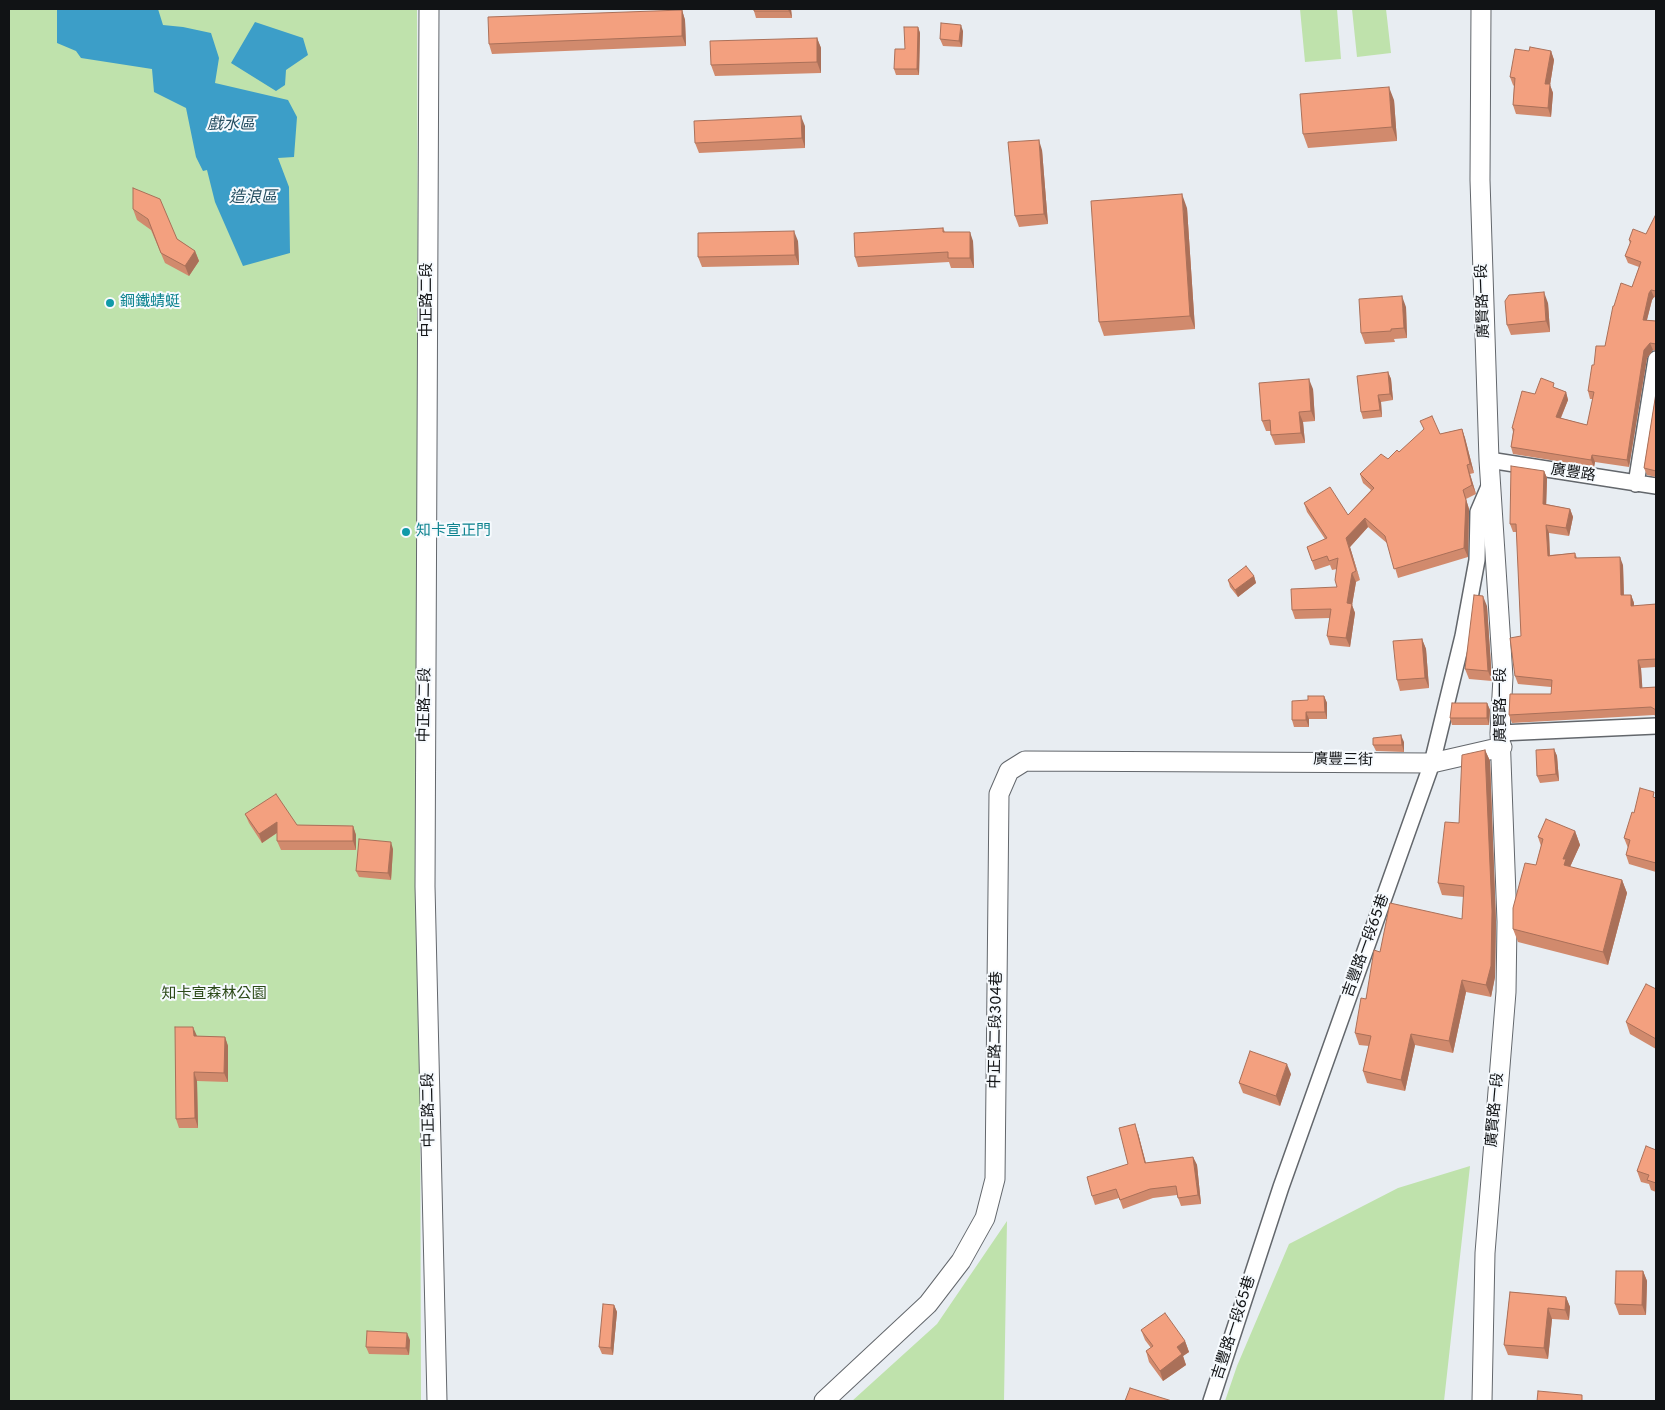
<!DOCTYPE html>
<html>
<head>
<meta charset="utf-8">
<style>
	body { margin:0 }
	#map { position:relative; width:1665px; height:1410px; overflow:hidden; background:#e8edf2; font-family:Overpass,sans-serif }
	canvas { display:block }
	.frame { position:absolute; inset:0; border:10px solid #111315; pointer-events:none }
</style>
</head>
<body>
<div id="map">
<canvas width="1665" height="1410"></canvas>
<div class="frame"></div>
</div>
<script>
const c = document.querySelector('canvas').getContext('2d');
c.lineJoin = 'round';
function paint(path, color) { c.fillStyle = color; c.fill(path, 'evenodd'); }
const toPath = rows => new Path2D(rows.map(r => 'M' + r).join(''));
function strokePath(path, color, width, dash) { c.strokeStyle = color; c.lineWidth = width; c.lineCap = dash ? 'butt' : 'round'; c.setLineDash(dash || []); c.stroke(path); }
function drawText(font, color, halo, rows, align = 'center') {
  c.font = font + ' Overpass,"Noto Sans TC",sans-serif'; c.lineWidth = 4; c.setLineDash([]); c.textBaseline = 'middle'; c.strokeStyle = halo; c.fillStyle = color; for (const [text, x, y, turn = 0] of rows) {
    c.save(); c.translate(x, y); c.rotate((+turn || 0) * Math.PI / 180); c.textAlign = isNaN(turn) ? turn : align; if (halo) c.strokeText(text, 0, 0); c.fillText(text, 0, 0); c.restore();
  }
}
paint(toPath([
	[9,9,417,9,421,1401,9,1401],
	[1300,9,1337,9,1341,59,1305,62],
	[1352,9,1386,9,1391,53,1357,57],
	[1470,1166,1444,1401,1225,1401,1237,1366,1289,1244,1398,1188],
	[1007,1221,1004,1401,852,1401,937,1324]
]), '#bfe2ac');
paint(toPath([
	[57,9,158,9,163,25,183,27,211,33,219,58,215,83,288,100,297,117,294,157,278,158,289,187,290,253,243,266,215,202,207,170,203,171,196,157,186,108,154,92,152,69,81,58,76,51,57,43],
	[255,22,303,38,308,55,286,70,285,85,276,91,231,63]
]), '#3c9ec8');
const minor = toPath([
	[1489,460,1656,486],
	[1636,484,1656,359],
	[1500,733,1656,726],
	[1211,1401,1281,1187,1432,763,1463,636,1477,560,1478,512,1490,484]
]);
const tertiary = toPath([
	[429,9,425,886,437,1401],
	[1481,9,1480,180,1489,460,1503,677,1500,733,1507,922,1506,992,1485,1253,1482,1401],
	[824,1401,928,1304,961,1261,985,1218,995,1179,999,794,1009,771,1025,761,1432,763,1502,747]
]);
strokePath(minor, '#63676c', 18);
strokePath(tertiary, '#63676c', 21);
strokePath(minor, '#fff', 15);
strokePath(tertiary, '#fff', 19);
paint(toPath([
	[791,9,792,18,756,18,754,11],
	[682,10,685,20,686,46,492,54,489,44],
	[918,27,920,33,919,75,896,75,894,69],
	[963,31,962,47,943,46,940,39],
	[817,38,821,48,821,73,715,76,711,65],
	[1529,51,1551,51,1554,60,1550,85,1553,93,1551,117,1516,114,1513,105,1514,86,1513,85,1510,77],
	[1394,100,1397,141,1308,148,1303,134],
	[805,126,805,148,699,153,695,143],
	[1042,150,1048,224,1019,227,1015,216],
	[1187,208,1195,329,1104,336,1099,322],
	[133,209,195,251,199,261,189,276,165,263,151,230,137,220],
	[1656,214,1656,298,1654,297,1652,300,1647,320,1656,321,1656,351,1653,350,1647,358,1629,467,1595,462,1594,467,1513,454,1511,447,1513,432,1512,428,1535,394,1556,388,1566,392,1568,400,1561,418,1587,425,1593,399,1590,399,1588,391,1594,365,1605,346,1614,306,1632,287,1639,267,1628,263,1625,256,1630,244,1629,240,1646,234],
	[943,228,945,232,973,241,974,268,951,268,949,262,858,267,855,257],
	[798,241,799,265,702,267,698,257],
	[1548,303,1550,332,1511,335,1507,325],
	[1406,307,1407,338,1394,339,1395,342,1365,344,1361,333],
	[1388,372,1391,379,1393,400,1381,402,1382,417,1363,419,1361,412],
	[1313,389,1315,421,1303,422,1305,443,1275,445,1271,435,1271,431,1266,431,1262,421],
	[1656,393,1656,477,1647,475,1644,468],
	[1462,429,1465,438,1474,473,1470,474,1476,494,1466,499,1469,509,1468,557,1398,578,1388,544,1368,527,1350,547,1360,580,1356,582,1352,605,1355,613,1350,647,1330,645,1327,636,1330,618,1295,619,1292,610,1337,587,1337,569,1332,570,1330,565,1315,570,1307,547,1325,539,1307,512,1304,503,1348,515,1371,490,1363,483,1360,474,1388,459,1399,452,1440,434],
	[1544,471,1547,478,1546,504,1570,509,1573,517,1569,536,1549,533,1550,555,1575,553,1577,558,1623,565,1624,595,1631,595,1634,603,1634,606,1656,604,1656,667,1641,668,1642,688,1656,687,1656,716,1654,715,1512,723,1509,715,1551,694,1551,687,1518,684,1515,676,1521,636,1517,532,1513,532,1510,524],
	[1254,576,1256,583,1238,597,1230,587,1228,580],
	[1487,606,1492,681,1469,679,1465,669],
	[1422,639,1426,649,1429,688,1400,691,1397,680],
	[1324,696,1327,703,1327,719,1309,719,1309,727,1294,727,1292,720,1308,700],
	[1487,703,1490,710,1489,725,1452,725,1450,718],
	[1404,742,1404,752,1376,751,1373,745],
	[1554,749,1557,756,1559,781,1540,783,1537,776],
	[1485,750,1490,761,1496,922,1495,977,1491,997,1466,992,1453,1053,1415,1045,1405,1091,1367,1083,1363,1071,1369,1046,1359,1045,1355,1033,1380,952,1462,919,1464,897,1442,895,1438,883],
	[1656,797,1656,872,1629,864,1626,855,1628,848,1624,838,1634,813],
	[245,814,297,825,353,826,356,835,356,850,281,850,277,841,277,833,262,843,249,823],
	[1575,831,1580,845,1570,867,1622,880,1627,893,1608,965,1518,942,1513,929,1536,865,1541,846,1538,837],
	[393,849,391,880,359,877,356,871],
	[1656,989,1656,1049,1630,1034,1626,1022],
	[197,1036,225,1037,228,1046,228,1082,197,1081,198,1128,179,1128,176,1119],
	[1291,1074,1280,1106,1243,1093,1239,1083],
	[1138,1133,1146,1163,1193,1157,1197,1165,1201,1204,1181,1206,1177,1195,1153,1198,1123,1209,1119,1198,1095,1205,1092,1196,1128,1164],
	[1656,1150,1656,1192,1651,1190,1649,1184,1641,1182,1637,1171],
	[1643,1271,1647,1281,1646,1315,1619,1315,1615,1304],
	[1510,1292,1566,1297,1570,1307,1569,1320,1552,1319,1548,1359,1508,1355,1504,1345],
	[614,1305,617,1312,613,1355,602,1354,599,1347],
	[1141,1330,1185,1341,1189,1352,1183,1356,1186,1365,1163,1381,1149,1362,1146,1351,1151,1348,1145,1340],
	[410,1340,409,1355,369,1354,366,1347]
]), '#d18a6d');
paint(toPath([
	[789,9,791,9,792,18,789,11],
	[682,10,685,20,686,46,682,36],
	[961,25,963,31,962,47,959,41],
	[918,27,920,33,919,75,917,69],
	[817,38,821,48,821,73,817,62],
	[1551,51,1554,60,1550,85,1553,93,1551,117,1548,108,1545,84],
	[1389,87,1394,100,1397,141,1392,127],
	[801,116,805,126,805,148,802,138],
	[1039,140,1042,150,1048,224,1044,214],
	[1182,194,1187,208,1195,329,1190,316],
	[794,231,798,241,799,265,795,255],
	[970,232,973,241,974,268,970,258],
	[195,251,199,261,189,276,185,266],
	[1651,290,1654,297,1652,300,1645,327,1643,320,1649,293],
	[1544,292,1548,303,1550,332,1546,321],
	[1402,296,1406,307,1407,338,1404,328],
	[1650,343,1653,350,1647,358,1629,467,1627,460,1644,350],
	[1388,372,1391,379,1393,400,1390,394],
	[1309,379,1313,389,1315,421,1311,411],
	[1566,392,1568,400,1558,424,1556,417],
	[1378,395,1381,402,1382,417,1380,410],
	[1299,412,1303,422,1305,443,1301,433],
	[1462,429,1465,438,1474,473,1470,464],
	[1592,455,1595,462,1594,467,1591,460],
	[1467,465,1470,474,1476,494,1472,485],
	[1544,471,1547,478,1546,512,1543,504],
	[1463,490,1469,509,1468,557,1464,548],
	[1570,509,1573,517,1569,536,1566,528],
	[1365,518,1368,527,1350,547,1360,580,1346,538],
	[1546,525,1549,533,1550,564,1548,556],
	[1620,557,1623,565,1624,603,1621,595],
	[1352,573,1356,582,1352,605,1355,613,1350,647,1346,638,1347,603],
	[1254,576,1256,583,1238,597,1235,590],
	[1631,595,1634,603,1634,614,1631,606],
	[1483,596,1487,606,1492,681,1488,671],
	[1422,639,1426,649,1429,688,1425,678],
	[1638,660,1641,668,1643,696,1640,688],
	[1324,696,1327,703,1327,719,1325,712],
	[1487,703,1490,710,1489,725,1487,718],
	[1306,712,1309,719,1309,727,1306,720],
	[1401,735,1404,742,1404,752,1402,745],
	[1554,749,1557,756,1559,781,1556,774],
	[1485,750,1490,761,1496,922,1495,977,1491,997,1486,985],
	[277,822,281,830,262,843,259,834],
	[353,826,356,835,356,850,353,841],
	[1575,831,1580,845,1569,869,1564,865,1563,859],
	[391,842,393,849,391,880,388,873],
	[1622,880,1627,893,1608,965,1603,952],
	[1462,980,1466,992,1453,1053,1449,1041],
	[193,1027,197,1036,194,1036],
	[1411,1034,1415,1045,1405,1091,1401,1080],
	[225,1037,228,1046,228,1082,224,1073],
	[1287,1064,1291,1074,1280,1106,1276,1096],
	[194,1072,197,1081,198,1128,195,1118],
	[1135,1124,1138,1133,1148,1172,1145,1163],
	[1193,1157,1197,1165,1201,1204,1198,1195],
	[1643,1271,1647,1281,1646,1315,1642,1305],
	[1566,1297,1570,1307,1569,1320,1565,1310],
	[614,1305,617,1312,613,1355,611,1348],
	[1548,1308,1552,1319,1548,1359,1544,1348],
	[407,1333,410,1340,409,1355,406,1348],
	[1185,1341,1189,1352,1183,1356,1186,1365,1163,1381,1160,1371,1177,1347]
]), '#aa7059');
const building = toPath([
	[754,9,789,9,789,11,754,11,754,9],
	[682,10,682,36,489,44,488,17,682,10],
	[941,23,961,25,959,41,940,39,941,23],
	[904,27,918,27,917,69,894,69,895,49,905,49,904,27],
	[817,38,817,62,711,65,710,41,817,38],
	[1530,47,1551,51,1545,84,1550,84,1548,108,1513,105,1515,78,1510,77,1515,49,1529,51,1530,47],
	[1389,87,1392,127,1303,134,1300,94,1389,87],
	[801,116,802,138,695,143,694,121,801,116],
	[1039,140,1044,214,1015,216,1008,142,1039,140],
	[133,188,160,199,177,239,195,251,185,266,161,253,148,219,133,209,133,188],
	[1182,194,1190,316,1099,322,1091,201,1182,194],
	[1656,214,1656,291,1651,290,1649,293,1643,320,1656,321,1656,344,1650,343,1644,350,1627,460,1592,455,1591,460,1511,447,1514,429,1512,428,1522,391,1535,394,1541,378,1554,383,1553,387,1566,392,1556,417,1587,425,1594,392,1588,391,1592,365,1594,365,1596,346,1605,346,1613,306,1614,306,1621,283,1632,287,1641,262,1625,256,1631,241,1629,240,1633,229,1646,234,1656,214],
	[943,228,943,232,970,232,970,258,948,258,948,252,855,257,854,233,943,228],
	[794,231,795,255,698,257,698,233,794,231],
	[1544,292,1546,321,1507,325,1505,301,1509,295,1544,292],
	[1402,296,1404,328,1391,329,1391,331,1361,333,1359,299,1402,296],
	[1388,372,1390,394,1378,395,1380,410,1361,412,1357,376,1388,372],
	[1309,379,1311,411,1299,412,1301,433,1271,435,1270,420,1262,421,1259,383,1309,379],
	[1656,393,1656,471,1644,468,1656,393],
	[1432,416,1440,434,1462,429,1470,464,1467,465,1472,485,1463,490,1466,500,1464,548,1394,569,1385,536,1365,518,1346,538,1356,571,1352,573,1347,603,1352,604,1346,638,1327,636,1331,609,1292,610,1291,589,1337,587,1335,580,1338,558,1329,561,1327,556,1312,561,1307,547,1327,538,1304,503,1330,487,1348,515,1374,488,1360,474,1381,454,1388,459,1397,450,1399,452,1424,429,1420,421,1432,416],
	[1511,466,1544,471,1543,504,1570,509,1566,528,1546,525,1548,556,1575,553,1575,558,1620,557,1621,595,1631,595,1631,606,1656,604,1656,659,1638,660,1640,688,1656,687,1656,710,1651,707,1509,715,1510,694,1551,694,1552,680,1515,676,1510,638,1521,636,1516,524,1510,524,1511,466],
	[1246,566,1254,576,1235,590,1228,580,1246,566],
	[1474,595,1483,596,1488,671,1465,669,1474,595],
	[1422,639,1425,678,1397,680,1393,641,1422,639],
	[1308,696,1324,696,1325,712,1306,712,1306,720,1292,720,1292,701,1308,700,1308,696],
	[1452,703,1487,703,1487,718,1450,718,1452,703],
	[1401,735,1402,745,1373,745,1373,738,1401,735],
	[1554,749,1556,774,1537,776,1536,750,1554,749],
	[1485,750,1492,911,1491,966,1486,985,1462,980,1449,1041,1411,1034,1401,1080,1363,1071,1371,1036,1355,1033,1361,998,1366,999,1374,950,1380,952,1390,903,1462,919,1464,886,1438,883,1445,822,1459,823,1462,755,1485,750],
	[1640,788,1654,792,1653,797,1656,798,1656,863,1626,855,1630,840,1624,838,1632,812,1634,813,1640,788],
	[276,794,297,825,353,826,353,841,277,841,277,822,259,834,245,814,276,794],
	[1546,819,1575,831,1563,859,1566,859,1564,865,1622,880,1603,952,1513,929,1513,908,1525,863,1536,865,1543,839,1538,837,1546,819],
	[359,839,391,842,388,873,356,871,359,839],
	[1646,984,1656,989,1656,1039,1626,1022,1646,984],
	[175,1027,193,1027,194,1036,225,1037,224,1073,194,1072,195,1118,176,1119,175,1027],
	[1250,1051,1287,1064,1276,1096,1239,1083,1250,1051],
	[1135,1124,1145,1163,1193,1157,1198,1195,1178,1198,1176,1186,1150,1189,1120,1200,1116,1189,1092,1196,1087,1177,1128,1164,1119,1128,1135,1124],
	[1646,1146,1656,1150,1656,1183,1647,1180,1649,1175,1637,1171,1646,1146],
	[1616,1271,1643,1271,1642,1305,1615,1304,1616,1271],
	[1510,1292,1566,1297,1565,1310,1548,1308,1544,1348,1504,1345,1510,1292],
	[603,1304,614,1305,611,1348,599,1347,603,1304],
	[1165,1313,1185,1341,1177,1347,1182,1354,1160,1371,1146,1351,1153,1346,1141,1330,1165,1313],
	[367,1331,407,1333,406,1348,366,1347,367,1331],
	[1130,1388,1172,1401,1125,1401,1130,1388],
	[1538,1391,1582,1395,1582,1401,1537,1401,1538,1391]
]);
paint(building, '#f3a07f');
strokePath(building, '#aa7059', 1);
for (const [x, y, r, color] of [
	[110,303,5,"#0f9aa8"],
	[406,532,5,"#0f9aa8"]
]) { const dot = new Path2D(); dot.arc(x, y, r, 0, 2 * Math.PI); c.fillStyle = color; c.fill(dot); strokePath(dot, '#f6fafe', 2); }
drawText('15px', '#111315', '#f6fafe', [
	["中正路二段",428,300,-90],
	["廣賢路一段",1484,301,-92],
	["廣豐路",1573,474,9],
	["中正路二段",426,705,-89],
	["廣賢路一段",1502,705,-90],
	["廣豐三街",1343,761,1],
	["吉豐路一段65巷",1367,946,-70],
	["中正路二段304巷",997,1030,-89],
	["中正路二段",430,1110,-91],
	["廣賢路一段",1496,1110,-85],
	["吉豐路一段65巷",1235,1328,-72]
]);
drawText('15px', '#0d838f', '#f6fafe', [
	["鋼鐵蜻蜓",120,303],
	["知卡宣正門",416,532]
], 'left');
drawText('15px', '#2b4917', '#f6fafe', [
	["知卡宣森林公園",214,995]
]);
drawText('italic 16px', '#254e61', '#f6fafe', [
	["戲水區",231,126],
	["造浪區",253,199]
]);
</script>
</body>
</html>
